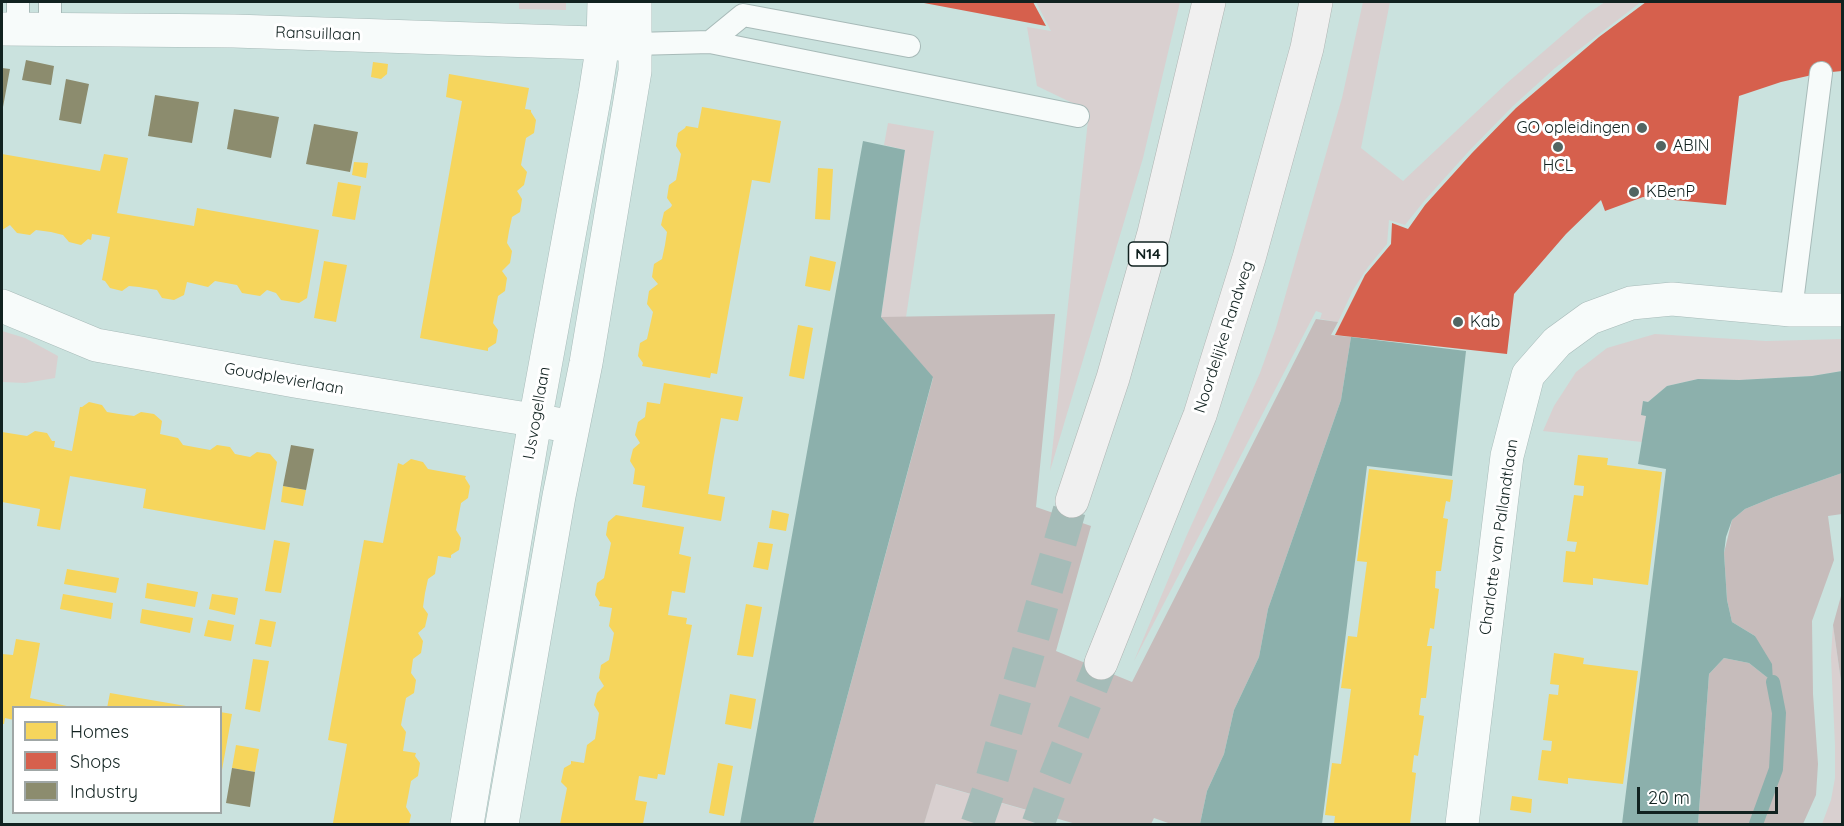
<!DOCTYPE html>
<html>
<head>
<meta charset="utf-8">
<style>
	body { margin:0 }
	#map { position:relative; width:1844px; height:826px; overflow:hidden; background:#cae2de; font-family:Quicksand,sans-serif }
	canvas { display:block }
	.frame { position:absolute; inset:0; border:3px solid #112220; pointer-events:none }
	.legend { position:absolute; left:12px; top:706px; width:210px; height:108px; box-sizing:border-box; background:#fff; border:2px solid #a0a7a6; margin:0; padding:8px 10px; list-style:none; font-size:18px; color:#112220 }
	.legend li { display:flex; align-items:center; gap:12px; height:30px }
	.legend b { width:30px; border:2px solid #a0a7a6 }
	.scale { position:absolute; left:1637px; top:787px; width:141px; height:27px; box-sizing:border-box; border:3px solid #112220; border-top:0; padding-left:8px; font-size:18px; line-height:21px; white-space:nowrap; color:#112220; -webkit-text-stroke:4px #fff; paint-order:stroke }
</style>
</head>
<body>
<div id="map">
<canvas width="1844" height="826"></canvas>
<div class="frame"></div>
<ul class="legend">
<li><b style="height:16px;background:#f6d55c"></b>Homes</li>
<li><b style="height:16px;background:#d6604d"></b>Shops</li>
<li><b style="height:16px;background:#8c8c6e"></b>Industry</li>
</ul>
<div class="scale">20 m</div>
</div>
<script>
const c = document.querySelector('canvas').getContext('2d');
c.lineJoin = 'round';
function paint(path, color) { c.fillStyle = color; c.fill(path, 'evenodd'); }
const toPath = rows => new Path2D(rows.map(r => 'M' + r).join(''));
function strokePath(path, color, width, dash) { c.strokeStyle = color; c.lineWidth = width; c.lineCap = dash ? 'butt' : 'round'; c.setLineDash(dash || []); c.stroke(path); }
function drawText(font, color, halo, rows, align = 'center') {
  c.font = font + ' Quicksand,sans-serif'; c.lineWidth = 6; c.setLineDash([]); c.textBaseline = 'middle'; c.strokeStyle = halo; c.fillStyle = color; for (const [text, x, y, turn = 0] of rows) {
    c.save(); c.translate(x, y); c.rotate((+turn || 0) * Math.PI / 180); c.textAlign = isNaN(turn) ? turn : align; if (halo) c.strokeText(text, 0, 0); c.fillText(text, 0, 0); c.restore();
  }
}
paint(toPath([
	[519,2,566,2,566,10,519,9],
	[1036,2,1180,2,1143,158,1050,471,1089,111,1037,86,1027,27,1051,31],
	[1363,2,1390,2,1361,148,1403,181,1507,83,1587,14,1605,2,1641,2,1555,68,1513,106,1469,151,1425,200,1405,225,1389,220,1387,244,1368,267,1353,290,1338,322,1320,319,1322,313,1316,311,1134,661,1186,537,1260,373,1276,328,1342,98],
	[888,123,934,131,906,317,881,317,905,150,884,145],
	[2,331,25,338,58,356,55,378,25,383,2,382],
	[1655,334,1766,341,1842,339,1842,371,1812,376,1739,380,1698,379,1667,386,1648,402,1644,401,1646,416,1642,442,1543,431,1554,406,1576,372,1607,348],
	[1833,625,1842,688,1842,824,1822,824,1831,800,1835,778,1835,745,1831,657],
	[935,784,1036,813,1032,824,924,824]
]), '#d9d0d0');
paint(toPath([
	[1055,314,1036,507,1091,526,1056,651,1132,682,1316,319,1338,322,1331,335,1351,337,1341,400,1268,609,1259,657,1234,710,1224,754,1207,791,1200,824,1171,824,1154,818,1151,824,1076,824,936,784,924,824,813,824,933,378,881,317],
	[1842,473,1842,514,1828,516,1834,560,1812,621,1813,694,1818,764,1816,795,1803,824,1698,824,1709,674,1724,658,1749,663,1772,681,1755,636,1732,622,1727,600,1724,553,1732,520,1745,509,1774,497],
	[1841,596,1842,608,1842,688,1833,625]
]), '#c6bcbb');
paint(toPath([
	[863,141,905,150,881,317,933,377,813,824,740,824],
	[1351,337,1466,351,1452,476,1367,466,1322,824,1200,824,1207,791,1224,754,1234,710,1259,657,1268,609,1341,400],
	[1842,371,1842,473,1774,497,1745,509,1732,520,1726,537,1724,553,1727,600,1732,622,1755,636,1772,664,1773,682,1749,663,1724,658,1709,674,1698,824,1622,824,1666,469,1638,464,1646,416,1641,415,1643,401,1648,402,1667,386,1698,379,1739,380,1812,376]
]), '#8cb0ac');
paint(toPath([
	[373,62,388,64,387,74,381,79,371,77],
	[449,74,529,88,525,109,531,110,531,112,536,120,534,133,526,138,521,165,527,172,524,185,517,191,522,199,520,212,512,217,509,231,507,243,512,251,510,263,502,271,507,278,505,291,498,296,493,323,498,330,496,343,488,348,488,351,420,338,462,101,446,97],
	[702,107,781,121,770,183,752,180,717,374,711,373,710,378,642,366,643,363,638,356,640,343,647,339,653,312,647,304,649,291,658,284,652,277,654,264,662,259,665,245,667,232,661,225,664,212,671,207,672,205,667,198,669,185,676,180,681,154,676,146,678,133,685,128,686,126,698,128],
	[2,154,100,171,104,154,128,158,117,213,194,226,197,208,319,230,307,298,299,303,281,300,276,293,267,290,260,296,242,293,237,285,215,281,208,287,187,282,184,295,174,300,162,298,157,290,139,287,129,286,122,291,110,288,105,281,102,280,110,237,92,234,91,240,88,239,81,245,69,242,63,235,51,232,36,230,30,235,17,233,10,225,2,230],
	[354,162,368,163,366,178,352,175],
	[818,168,833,169,830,220,815,219],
	[338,182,361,186,355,220,332,216],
	[810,256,836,262,830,291,805,286],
	[324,261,347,265,336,322,314,318],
	[798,325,813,328,804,379,789,376],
	[664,383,743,397,738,421,721,418,714,456,708,494,725,497,721,521,642,507,645,486,633,484,635,469,630,461,633,449,640,443,635,435,638,422,645,417,647,402,660,404],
	[89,402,102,405,107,412,119,414,134,416,141,412,154,414,162,421,160,434,178,438,183,445,210,450,217,445,230,447,235,454,250,457,257,452,270,454,277,462,265,530,143,508,146,489,70,476,60,530,37,526,40,509,2,502,2,432,27,436,35,431,47,433,52,441,55,441,54,447,72,451,80,407,82,407],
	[1578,455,1608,458,1607,465,1662,472,1648,585,1593,578,1593,585,1563,582,1566,551,1575,552,1577,542,1567,541,1574,495,1583,496,1584,486,1574,485],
	[411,459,423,462,428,469,466,476,465,478,470,486,468,498,461,503,456,530,461,538,459,550,451,555,451,558,438,556,435,574,428,579,425,593,423,607,428,614,425,627,418,633,423,641,421,653,413,659,411,673,416,680,414,693,406,698,401,725,406,732,403,751,416,753,415,756,420,763,418,776,411,781,408,797,406,807,411,815,409,824,339,824,333,823,347,744,328,740,364,540,383,543,398,463,403,465],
	[1369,469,1453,480,1450,502,1446,501,1443,518,1448,519,1441,571,1436,571,1435,588,1439,589,1434,629,1430,628,1427,646,1432,646,1426,698,1421,698,1419,715,1424,716,1418,756,1414,755,1412,772,1416,773,1410,824,1334,824,1335,816,1325,815,1332,763,1341,764,1346,727,1351,689,1341,688,1348,636,1357,637,1367,562,1357,561],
	[283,486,306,490,303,506,281,502],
	[772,510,789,514,786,531,769,528],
	[616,515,684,527,679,554,691,557,685,593,672,591,668,615,687,618,686,624,692,625,665,775,658,774,657,779,639,776,635,800,647,802,643,824,560,824,567,788,561,782,564,768,571,764,571,761,584,763,587,745,595,739,599,713,594,705,597,693,604,686,599,678,601,665,609,660,614,633,609,626,612,608,599,606,600,603,595,595,597,583,604,578,611,543,606,535,608,522],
	[274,540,290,543,281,593,265,591],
	[758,542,773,544,768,570,753,567],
	[67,569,119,578,116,593,64,584],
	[147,583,198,592,195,607,145,598],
	[63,594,113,603,111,619,60,609],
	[212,594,238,598,235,615,209,609],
	[746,604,762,607,753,657,737,655],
	[142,609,193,618,190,633,140,623],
	[260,619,276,622,271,647,255,644],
	[208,620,234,625,231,641,204,636],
	[16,639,40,643,30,698,76,708,14,708,14,720,5,718,4,724,2,724,2,654,13,655],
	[1554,653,1584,658,1583,664,1638,671,1623,784,1568,778,1568,784,1538,780,1542,750,1551,751,1552,741,1543,740,1549,694,1558,695,1559,685,1550,684],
	[253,659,269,661,260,712,245,709],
	[110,693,186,706,186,708,107,708],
	[730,694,756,699,751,729,725,724],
	[220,712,232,714,222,770,220,769],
	[236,745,259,749,255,772,232,768],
	[718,763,733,766,724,816,709,813],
	[1512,796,1532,799,1531,813,1510,810]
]), '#f6d55c');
paint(toPath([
	[924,2,1033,2,1046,26,924,3],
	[1646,2,1842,2,1842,71,1821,73,1781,82,1739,96,1726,205,1643,197,1605,211,1601,200,1566,234,1514,294,1507,354,1335,335,1365,275,1391,244,1392,223,1408,229,1425,205,1472,153,1516,108,1599,37]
]), '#d6604d');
paint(toPath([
	[26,60,54,66,51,85,22,80],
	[2,68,10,69,3,107,2,107],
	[66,79,89,84,81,124,59,120],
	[155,95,199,102,192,143,148,136],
	[234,109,279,117,271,158,227,149],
	[314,124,358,132,350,172,306,164],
	[291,445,314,449,306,490,283,486],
	[232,768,255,772,250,807,226,803]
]), '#8c8c6e');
strokePath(toPath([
	[1756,824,1776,769,1779,713,1773,682]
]), '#8cb0ac', 14);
strokePath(toPath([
	[977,824,989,789,1072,501],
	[1038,824,1051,788,1101,663]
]), '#a5bcb8', 33, [33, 16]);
const lane = toPath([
	[50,2,50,29],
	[18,29,18,2],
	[710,42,743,15,909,46],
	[635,44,710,42,1078,116],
	[1791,310,1821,73]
]);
const street = toPath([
	[2,29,234,31,623,44],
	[2,306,96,345,295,381,557,424],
	[467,824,535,421,595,94,603,43,604,2],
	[502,824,559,496,586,363,635,71,635,2],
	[1462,824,1507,456,1528,375,1557,342,1590,318,1631,303,1672,299,1791,310,1842,310]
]);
const primary = toPath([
	[1072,501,1113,378,1154,233,1209,2],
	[1101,663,1200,415,1249,258,1307,48,1316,2]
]);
strokePath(lane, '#a7bab8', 24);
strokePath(street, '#a7bab8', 34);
strokePath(primary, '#afb4b2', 34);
strokePath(lane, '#f7fbfa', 22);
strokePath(street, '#f7fbfa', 33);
strokePath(primary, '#f0f0f0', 33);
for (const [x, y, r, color] of [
	[1642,128,6,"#526562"],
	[1661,146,6,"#526562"],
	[1558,147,6,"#526562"],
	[1634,192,6,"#526562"],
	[1458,322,6,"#526562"]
]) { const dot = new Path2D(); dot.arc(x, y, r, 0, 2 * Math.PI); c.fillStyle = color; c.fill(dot); strokePath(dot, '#fff', 2); }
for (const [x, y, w] of [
	[1148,254,39]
]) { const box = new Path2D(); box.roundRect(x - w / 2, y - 12, w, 24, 4.5); c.fillStyle = '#fff'; c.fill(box); strokePath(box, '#112220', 1.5); }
drawText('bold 15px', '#112220', null, [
	["N14",1148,254]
]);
drawText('16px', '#112220', '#fff', [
	["Ransuillaan",318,34,2],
	["Noordelijke Randweg",1224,337,-72],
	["Goudplevierlaan",284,379,10],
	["IJsvogellaan",537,413,-80],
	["Charlotte van Pallandtlaan",1499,537,-82]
]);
drawText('16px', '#112220', '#fff', [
	["GO opleidingen",1630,128,"right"],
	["ABIN",1673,146],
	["HCL",1558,166,"center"],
	["KBenP",1646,192],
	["Kab",1470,322]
], 'left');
</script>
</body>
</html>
